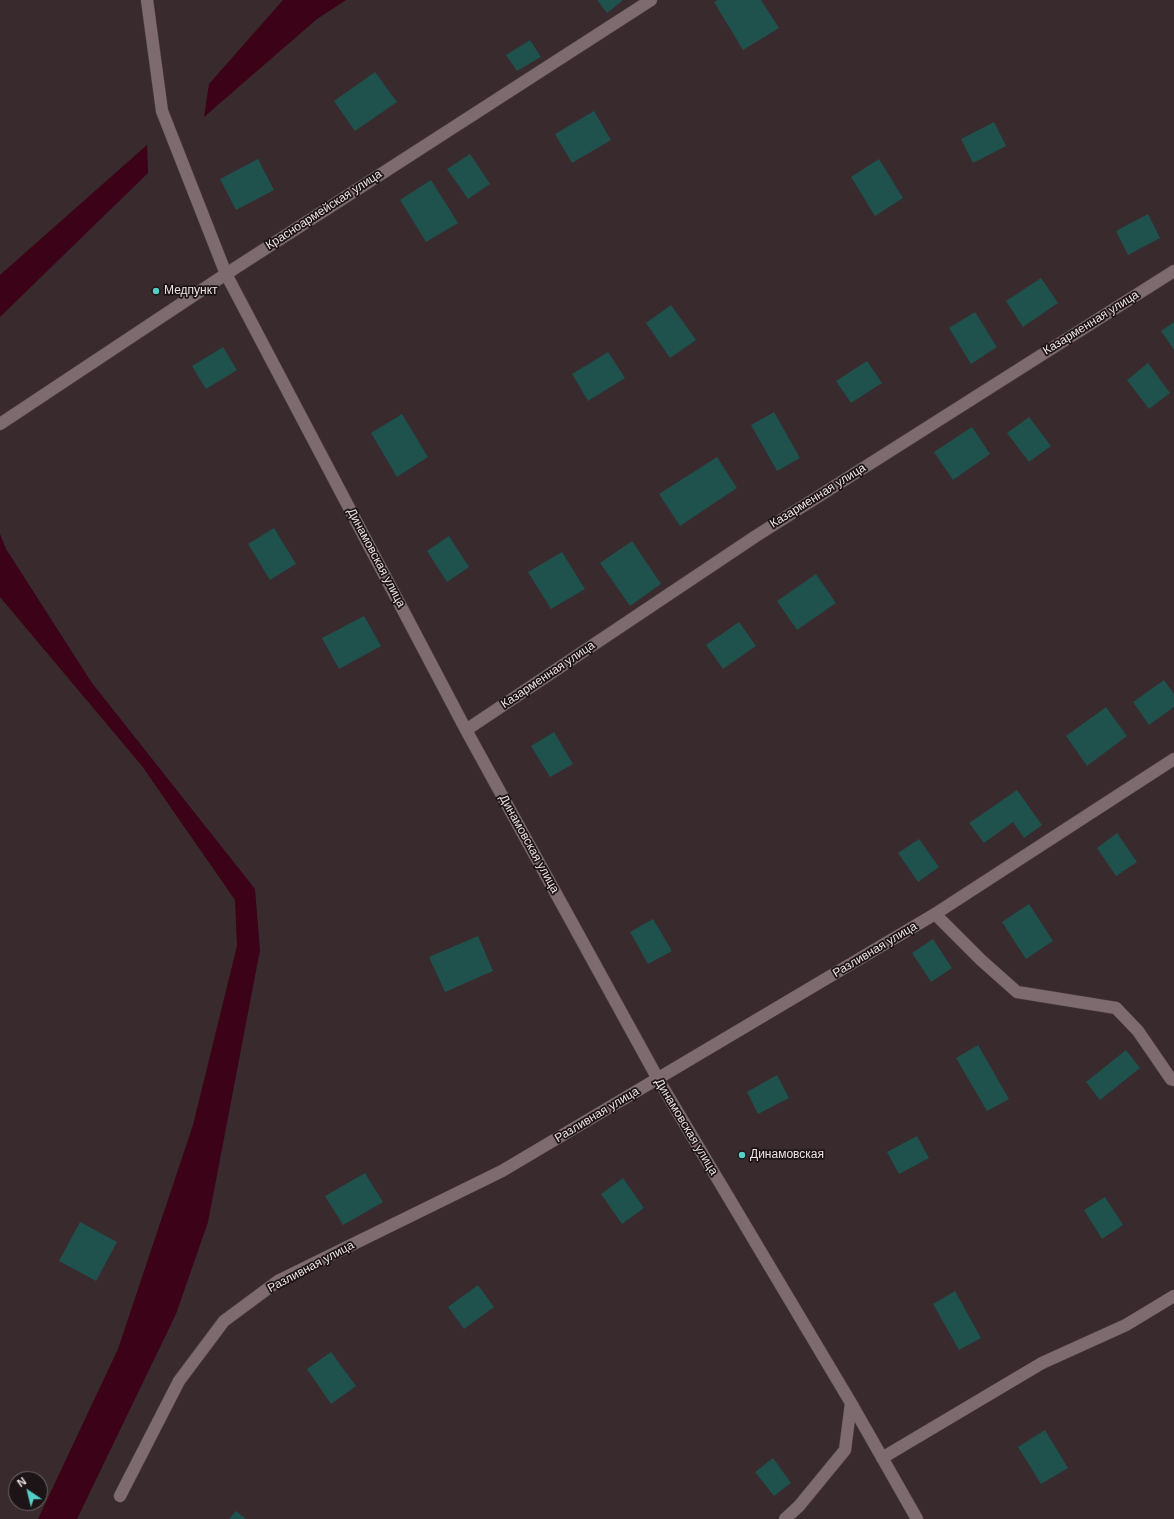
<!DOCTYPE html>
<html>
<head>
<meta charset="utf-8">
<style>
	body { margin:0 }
	#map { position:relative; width:1174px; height:1519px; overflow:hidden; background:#392a2d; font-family:Helvetica,sans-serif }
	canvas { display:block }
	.north { position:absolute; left:8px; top:1471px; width:40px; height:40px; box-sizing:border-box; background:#1c1416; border:1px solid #706668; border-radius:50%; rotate:325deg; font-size:11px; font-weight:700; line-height:16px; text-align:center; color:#ede2e4 }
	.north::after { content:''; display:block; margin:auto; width:14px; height:18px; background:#55cec6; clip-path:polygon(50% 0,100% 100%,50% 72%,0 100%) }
</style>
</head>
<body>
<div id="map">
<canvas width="1174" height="1519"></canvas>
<div class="north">N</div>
</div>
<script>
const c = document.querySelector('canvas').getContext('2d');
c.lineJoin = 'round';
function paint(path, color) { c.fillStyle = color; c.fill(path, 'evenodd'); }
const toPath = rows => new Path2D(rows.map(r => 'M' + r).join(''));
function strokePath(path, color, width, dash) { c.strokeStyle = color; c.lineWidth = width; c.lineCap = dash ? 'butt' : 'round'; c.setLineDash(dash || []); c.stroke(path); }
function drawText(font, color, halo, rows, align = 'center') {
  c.font = font + ' Helvetica,sans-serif'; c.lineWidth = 3.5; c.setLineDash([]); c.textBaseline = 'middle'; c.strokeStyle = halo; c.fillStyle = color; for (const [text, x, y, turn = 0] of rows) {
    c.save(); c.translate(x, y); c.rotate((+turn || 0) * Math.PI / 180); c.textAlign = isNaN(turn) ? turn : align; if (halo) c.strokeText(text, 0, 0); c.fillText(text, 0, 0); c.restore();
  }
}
paint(toPath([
	[283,0,346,0,317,19,204,117,209,84],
	[147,145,148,173,0,317,0,275],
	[0,534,6,549,92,683,255,889,260,950,208,1222,176,1314,77,1519,38,1519,118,1349,193,1125,237,946,235,900,142,766,0,597]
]), '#3c0217');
paint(toPath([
	[597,0,621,0,622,1,607,13],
	[718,0,761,0,779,28,743,50,714,2],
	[530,40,541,57,517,71,506,55],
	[375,72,397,102,355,131,334,101],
	[594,111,611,140,572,163,555,134],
	[994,122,1006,146,973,163,961,139],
	[470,154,490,184,468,199,447,169],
	[258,159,274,190,236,210,220,179],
	[879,159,903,198,875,216,851,177],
	[431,180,458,223,426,242,400,200],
	[1148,214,1160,238,1128,255,1116,231],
	[1041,278,1058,303,1023,327,1006,301],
	[671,305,696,340,670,358,646,323],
	[975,312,997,347,971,364,949,328],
	[1174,322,1174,350,1161,331],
	[223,347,237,370,206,389,192,366],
	[608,352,625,378,588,401,572,374],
	[867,361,882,383,851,403,836,381],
	[1148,363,1170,393,1149,409,1127,380],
	[774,412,800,458,777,471,751,425],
	[402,414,428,457,397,477,371,433],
	[1029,417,1051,446,1029,462,1007,433],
	[972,427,990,454,953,480,934,452],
	[717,457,737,488,680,526,659,494],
	[274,528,296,564,270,580,248,544],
	[449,536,469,567,447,582,427,551],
	[632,541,661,584,630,606,600,563],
	[562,552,585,589,551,609,528,572],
	[816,574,836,603,797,630,777,601],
	[364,616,381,646,339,669,322,638],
	[739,622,756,646,723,669,706,645],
	[1164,680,1174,694,1174,707,1149,725,1133,702],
	[1106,707,1127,736,1087,766,1066,736],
	[554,732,573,764,550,777,531,746],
	[1017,790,1042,825,1024,838,1013,822,984,843,969,823],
	[1117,833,1137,862,1116,876,1097,848],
	[919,839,939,867,918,882,898,853],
	[1029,904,1053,941,1026,959,1002,922],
	[653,919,672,951,648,964,630,932],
	[478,936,493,971,445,992,429,957],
	[933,939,952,968,931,982,912,953],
	[978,1045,1009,1099,987,1111,956,1058],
	[1126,1050,1140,1068,1100,1100,1086,1082],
	[777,1075,789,1098,758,1114,747,1092],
	[917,1136,929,1158,899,1174,887,1152],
	[365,1173,383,1202,343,1225,325,1196],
	[623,1178,644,1208,622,1224,601,1194],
	[1105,1197,1123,1225,1102,1239,1084,1210],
	[80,1222,117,1242,96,1281,59,1261],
	[478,1285,494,1307,464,1329,448,1307],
	[955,1291,981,1338,959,1350,933,1304],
	[331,1352,356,1386,331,1404,307,1369],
	[1045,1430,1068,1468,1041,1484,1018,1447],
	[773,1458,791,1483,774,1496,755,1472],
	[236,1511,246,1519,229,1519]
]), '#1f514d');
const minor = toPath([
	[147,0,162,111,226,274,466,730,658,1079,851,1403,917,1519],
	[0,424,226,274,651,0],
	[466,730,756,536,1174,271],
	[935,914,981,960,1017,992,1116,1008,1138,1031,1171,1079,1174,1080],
	[882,1458,1042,1363,1126,1325,1174,1296],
	[120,1496,179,1381,224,1321,278,1281,502,1171,935,914,1174,759],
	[785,1519,799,1506,845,1450,851,1403]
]);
strokePath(minor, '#55484b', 13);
strokePath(minor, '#7e6b6f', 12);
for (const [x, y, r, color] of [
	[156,291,4,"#55cec6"],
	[742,1155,4,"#55cec6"]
]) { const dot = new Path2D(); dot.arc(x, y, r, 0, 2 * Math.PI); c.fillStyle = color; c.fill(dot); strokePath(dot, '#1c1416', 1.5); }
drawText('12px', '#ede2e4', '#1c1416', [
	["Красноармейская улица",324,210,-33],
	["Казарменная улица",1091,323,-32],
	["Казарменная улица",818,496,-32],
	["Динамовская улица",376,558,62],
	["Казарменная улица",548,675,-34],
	["Динамовская улица",529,844,61],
	["Разливная улица",875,950,-31],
	["Разливная улица",597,1115,-31],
	["Динамовская улица",686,1127,59],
	["Разливная улица",311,1267,-28]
]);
drawText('12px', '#ede2e4', '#1c1416', [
	["Медпункт",164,291],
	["Динамовская",750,1155]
], 'left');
</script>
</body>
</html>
